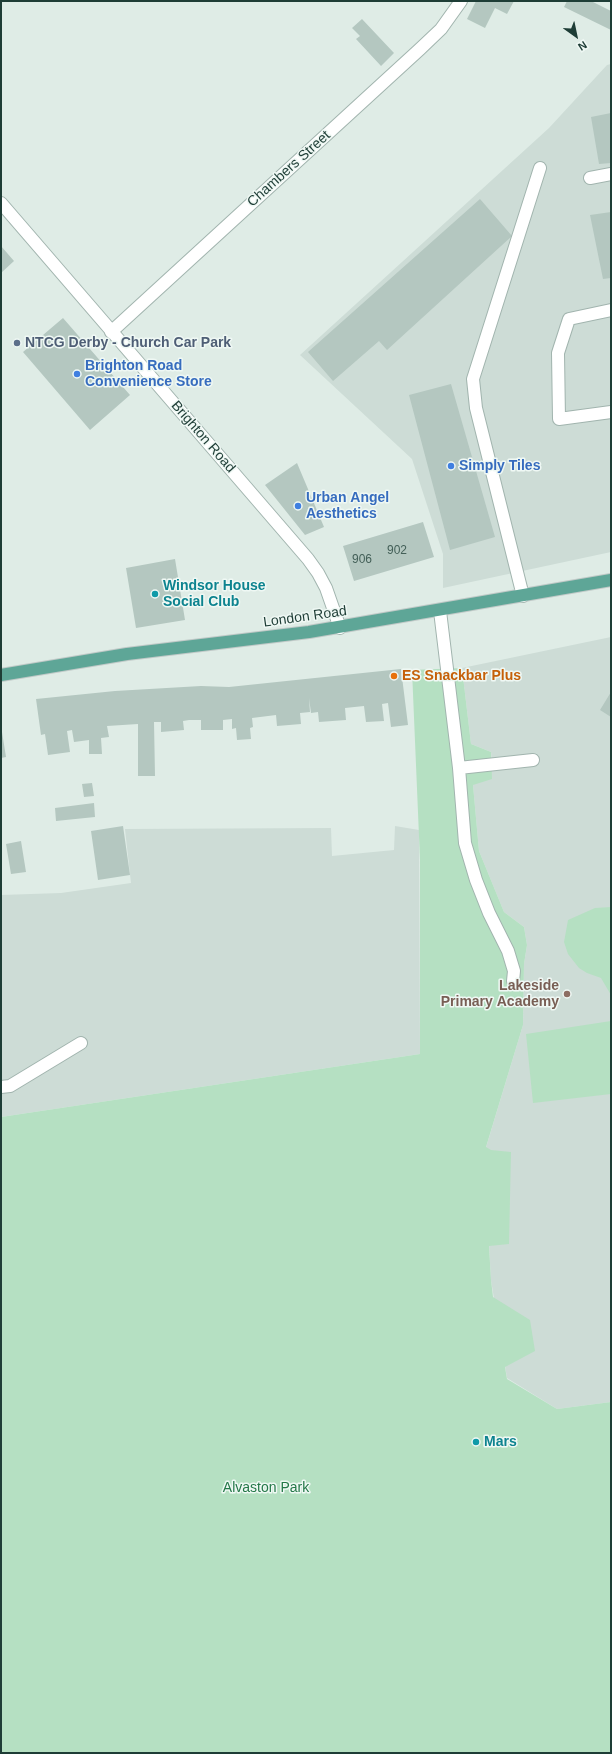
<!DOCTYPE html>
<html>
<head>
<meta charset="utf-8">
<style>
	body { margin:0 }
	#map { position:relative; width:612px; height:1754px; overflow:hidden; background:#dfece6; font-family:Arial,sans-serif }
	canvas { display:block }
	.frame { position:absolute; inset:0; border:2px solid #1e3d36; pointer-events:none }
	.north { position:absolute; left:556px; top:16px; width:40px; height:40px; -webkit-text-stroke:3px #eff8f4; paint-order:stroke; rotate:147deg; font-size:11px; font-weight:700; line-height:16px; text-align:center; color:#1e3d36 }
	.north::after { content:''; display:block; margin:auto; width:14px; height:18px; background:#1e3d36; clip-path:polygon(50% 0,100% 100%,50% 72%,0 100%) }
</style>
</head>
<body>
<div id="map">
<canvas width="612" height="1754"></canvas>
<div class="frame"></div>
<div class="north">N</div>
</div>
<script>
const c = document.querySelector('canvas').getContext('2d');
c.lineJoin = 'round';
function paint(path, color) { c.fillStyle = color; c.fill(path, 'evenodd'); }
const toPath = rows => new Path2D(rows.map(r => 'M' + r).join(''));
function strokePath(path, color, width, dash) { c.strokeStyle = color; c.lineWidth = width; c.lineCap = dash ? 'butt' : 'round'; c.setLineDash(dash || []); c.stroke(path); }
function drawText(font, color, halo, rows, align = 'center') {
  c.font = font + ' Arial,sans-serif'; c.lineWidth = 3; c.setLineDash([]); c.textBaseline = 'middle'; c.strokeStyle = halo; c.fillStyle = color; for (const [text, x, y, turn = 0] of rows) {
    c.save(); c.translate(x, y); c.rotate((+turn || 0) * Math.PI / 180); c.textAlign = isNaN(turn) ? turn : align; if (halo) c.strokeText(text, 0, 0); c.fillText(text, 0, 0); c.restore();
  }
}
paint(toPath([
	[611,64,611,552,443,588,443,554,412,459,300,355,549,128,607,65],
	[611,637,611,1402,557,1409,507,1378,491,1280,484,1154,523,1025,524,964,527,945,524,927,504,912,479,851,473,785,492,764,491,752,471,744,462,668],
	[395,826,419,830,420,1054,1,1117,1,895,61,893,131,883,125,829,331,828,332,856,394,850]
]), '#cddcd6');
paint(toPath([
	[462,668,471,744,491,752,492,779,473,785,479,851,504,912,524,927,527,945,524,964,523,1025,486,1147,491,1150,511,1152,509,1244,489,1246,491,1280,493,1297,530,1320,535,1351,505,1367,507,1379,557,1409,611,1402,611,1753,1,1753,1,1117,420,1054,420,860,412,670],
	[611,907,611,995,601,978,587,973,579,968,568,954,564,942,568,920,595,908],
	[611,1021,611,1094,533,1103,526,1034]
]), '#b5e0c2');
paint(toPath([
	[476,1,514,1,507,14,495,8,485,28,467,19],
	[567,1,591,1,611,11,611,30,564,7],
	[362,19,394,53,381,66,356,39,360,36,352,28],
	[611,113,611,163,599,164,591,117],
	[480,199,512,236,387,350,379,341,333,381,308,352],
	[611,212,611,278,603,279,590,215],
	[1,246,14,261,1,273],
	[63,318,130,395,90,430,23,352],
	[451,384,495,537,450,550,409,395],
	[297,463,324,527,305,535,265,485],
	[423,522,434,557,354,581,343,546],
	[175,559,185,620,136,628,126,568],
	[401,669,408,725,391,727,388,703,382,704,384,721,366,722,364,706,345,708,346,720,319,722,318,712,311,713,309,698,310,712,300,713,301,724,277,726,276,715,252,718,253,727,250,728,251,739,237,740,236,728,232,729,232,719,223,720,223,730,201,730,201,720,189,720,183,721,184,730,161,732,161,722,154,722,155,776,138,776,138,724,107,726,109,737,101,738,102,754,89,754,89,740,74,742,72,730,67,731,70,752,48,755,45,734,41,735,36,699,115,691,201,686,229,687],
	[611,692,611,717,600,710],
	[2,732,6,757,1,758,1,733],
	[92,783,94,796,84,797,82,784],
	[94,803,95,817,56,821,55,808],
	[123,826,130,875,98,880,91,831],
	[21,841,26,872,11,874,6,844]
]), '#b4c7c0');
const service = toPath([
	[590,178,611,174],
	[611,310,569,319,558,353,559,419,611,412],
	[523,596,476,408,473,379,540,168],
	[440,611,459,768,465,843,476,880,489,913,508,951,514,971,513,981],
	[459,768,533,760],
	[1,1087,10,1086,81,1043]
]);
const minor = toPath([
	[111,332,420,49,441,29,461,1]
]);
const tertiary = toPath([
	[1,203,308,559,318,573,326,588,340,628]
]);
const primary = toPath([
	[1,675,127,654,309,632,611,580]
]);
strokePath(service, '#a1b4ae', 14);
strokePath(minor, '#a1b4ae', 14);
strokePath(tertiary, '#a1b4ae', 14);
strokePath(primary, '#c0c9c7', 14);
strokePath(service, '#fff', 12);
strokePath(minor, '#fff', 12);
strokePath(tertiary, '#fff', 12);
strokePath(primary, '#5ea697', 12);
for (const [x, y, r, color] of [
	[17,343,4,"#5c6f8a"],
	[77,374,4,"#3f7fe0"],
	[451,466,4,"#3f7fe0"],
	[298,506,4,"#3f7fe0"],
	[155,594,4,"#0f9aa8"],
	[394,676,4,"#e8710a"],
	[567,994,4,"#8d6e63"],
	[476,1442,4,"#0f9aa8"]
]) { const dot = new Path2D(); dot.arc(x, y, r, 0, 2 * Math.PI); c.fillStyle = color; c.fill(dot); strokePath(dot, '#eff8f4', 1.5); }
drawText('12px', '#446058', null, [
	["902",397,551],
	["906",362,560]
]);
drawText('14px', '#1e3d36', '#eff8f4', [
	["Chambers Street",289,169,-42],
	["Brighton Road",203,437,49],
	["London Road",305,617,-8]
]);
drawText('bold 14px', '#4e5e75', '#eff8f4', [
	["NTCG Derby - Church Car Park",25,343]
], 'left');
drawText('bold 14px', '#366cbe', '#eff8f4', [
	["Brighton Road",85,366],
	["Convenience Store",85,382],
	["Simply Tiles",459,466],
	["Urban Angel",306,498],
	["Aesthetics",306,514]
], 'left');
drawText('bold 14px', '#0d838f', '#eff8f4', [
	["Windsor House",163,586],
	["Social Club",163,602],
	["Mars",484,1442]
], 'left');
drawText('bold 14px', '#c56008', '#eff8f4', [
	["ES Snackbar Plus",402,676]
], 'left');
drawText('bold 14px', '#785e54', '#eff8f4', [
	["Lakeside",559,986],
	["Primary Academy",559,1002]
], 'right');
drawText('14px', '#247848', '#eff8f4', [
	["Alvaston Park",266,1488]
]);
</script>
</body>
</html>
